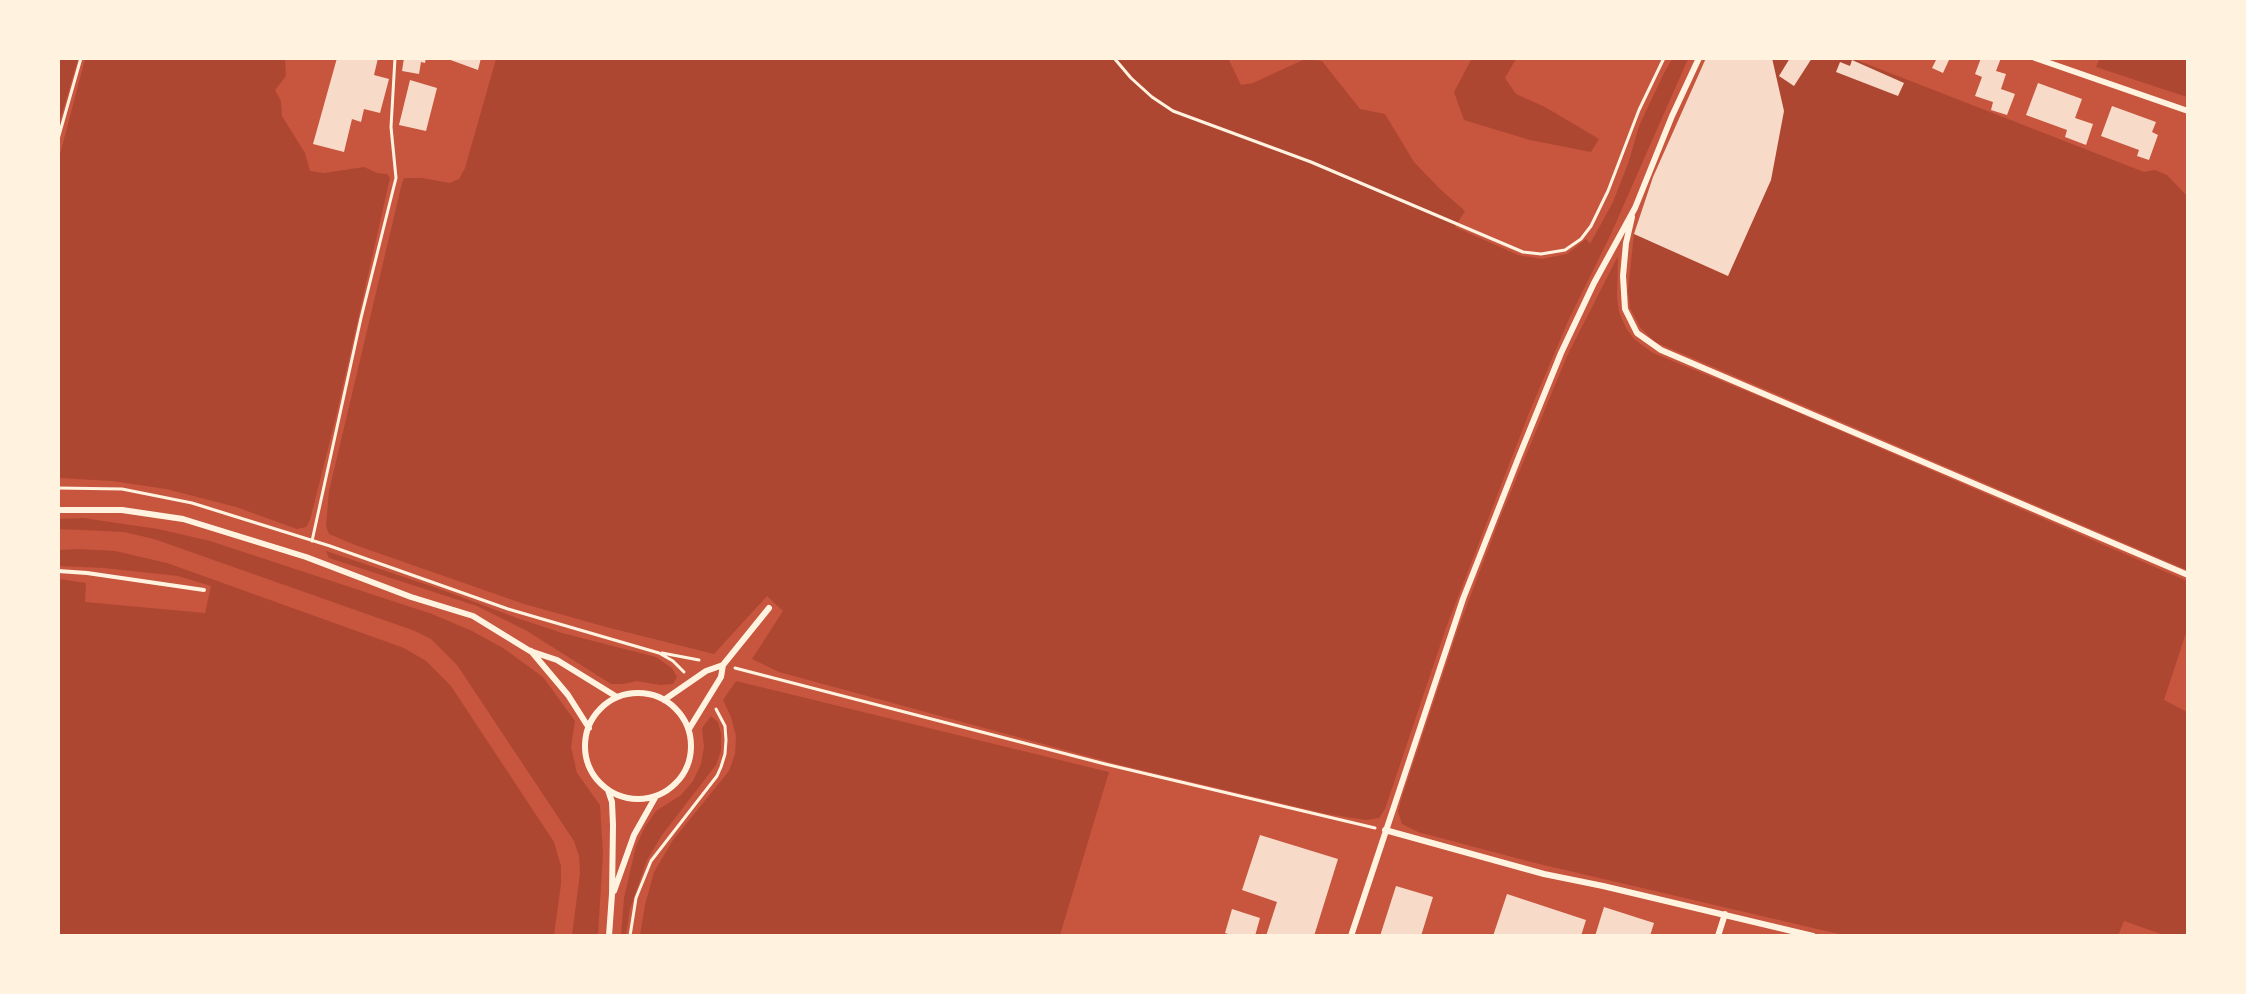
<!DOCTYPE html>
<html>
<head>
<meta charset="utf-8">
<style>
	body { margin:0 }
	#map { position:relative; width:2246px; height:994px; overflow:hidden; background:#c8553d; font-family:Georgia,serif }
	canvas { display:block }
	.frame { position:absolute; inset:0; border:60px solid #fff3e0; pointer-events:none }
</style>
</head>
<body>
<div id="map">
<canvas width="2246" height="994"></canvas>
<div class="frame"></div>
</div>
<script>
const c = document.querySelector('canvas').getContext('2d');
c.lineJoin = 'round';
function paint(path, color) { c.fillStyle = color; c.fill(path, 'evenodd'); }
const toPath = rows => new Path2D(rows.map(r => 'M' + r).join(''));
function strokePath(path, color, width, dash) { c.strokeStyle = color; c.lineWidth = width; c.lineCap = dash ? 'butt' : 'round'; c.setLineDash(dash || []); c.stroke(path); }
paint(toPath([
	[59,58,78,59,59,124,58,59],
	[1223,58,1229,60,1241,85,1253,83,1305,59,1322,61,1360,109,1385,114,1414,162,1440,189,1465,211,1455,227,1518,255,1542,259,1567,254,1586,239,1590,244,1613,202,1629,161,1639,126,1663,75,1672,59,1688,59,1610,236,1569,319,1529,413,1446,628,1385,809,1379,818,1366,820,1327,814,1120,765,779,672,752,659,783,611,767,596,714,654,606,627,524,604,355,545,329,534,326,526,329,491,402,183,404,178,422,178,450,183,459,179,465,168,496,59],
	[1472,58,1516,59,1505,78,1516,94,1545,107,1599,139,1591,152,1530,140,1464,120,1454,92],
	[2100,58,2187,59,2187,97,2096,67],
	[85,59,285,59,286,76,275,90,281,101,282,116,305,153,310,171,324,173,364,167,377,173,387,174,390,178,334,425,310,520,306,527,297,529,236,507,166,489,112,481,59,478,59,158],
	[1764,59,1854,59,2144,172,2155,170,2167,175,2187,196,2187,570,1655,342,1640,327,1630,308,1628,290,1634,234,1728,276,1771,180,1728,161],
	[1618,256,1617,297,1619,312,1626,328,1634,339,1653,353,1778,404,2187,581,2187,630,2164,700,2187,712,2187,935,2164,935,2124,921,2118,936,1843,935,1531,862,1418,832,1402,824,1398,812,1401,800,1458,629,1500,518,1567,356],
	[83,518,158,529,210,541,432,614,472,631,503,648,543,677,575,721,571,747,577,773,600,805,603,855,598,935,572,935,580,873,579,856,574,841,457,665,431,639,415,631,154,539,124,532,59,529,59,519],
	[77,549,115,551,167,563,404,648,426,661,451,686,554,842,561,866,561,884,554,935,59,935,59,579,86,583,85,602,205,613,211,586,178,576,104,568,59,566,59,550],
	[326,551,440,589,517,618,562,633,656,657,672,668,677,677,673,684,660,685,637,681,623,684,611,684,527,631,477,606,329,558],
	[736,681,1109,772,1060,935,640,935,645,905,654,872,673,840,729,771,735,754,736,736,731,717,723,700],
	[711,716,718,722,721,734,721,751,716,765,662,835,647,860,630,909,626,935,621,935,624,898,636,846,645,827,656,811,681,795,693,781,701,764,704,747,702,728]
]), '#ae4732');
paint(toPath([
	[337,58,378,58,374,75,389,79,380,113,364,109,361,122,352,119,344,152,313,144],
	[404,58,426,58,425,63,421,62,419,74,402,71],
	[445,58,481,58,478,70],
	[1706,58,1772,58,1784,111,1771,180,1728,276,1634,234,1653,177],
	[1790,58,1812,58,1794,86,1779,76],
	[1937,58,1949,60,1943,73,1932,68],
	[1981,58,2001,58,1996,71,2006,74,2001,89,2015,94,2007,115,1991,110,1993,102,1975,96,1982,77,1975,74],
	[1852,60,1904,83,1898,96,1836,72,1840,62,1850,66],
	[410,80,437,88,426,131,399,125],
	[2038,83,2082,99,2075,118,2093,124,2086,145,2065,137,2067,130,2026,115],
	[2112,106,2156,122,2152,132,2158,135,2149,160,2137,156,2139,150,2101,136],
	[1260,835,1338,859,1314,936,1266,936,1277,902,1242,890],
	[1396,886,1433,897,1421,936,1380,936],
	[1507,894,1586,920,1581,936,1493,936],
	[1604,907,1654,923,1650,936,1595,936],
	[1232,909,1260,918,1255,936,1235,936,1225,933]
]), '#f7dbc8');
strokePath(toPath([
	[1114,58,1131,78,1152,97,1173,111,1311,162,1523,252,1541,254,1565,250,1581,239,1591,226,1608,191,1639,110,1664,58],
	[58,139,81,58],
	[58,488,122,489,192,503,330,546,508,609,659,653,673,661,684,672],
	[312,541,361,318,396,178,391,127,395,58],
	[662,653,699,660],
	[735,668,1105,764,1375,828],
	[630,936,636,898,651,861,717,776,721,767,725,754,726,740,725,726,716,709]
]), '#fff3e0', 3);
strokePath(toPath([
	[58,571,87,573,204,590]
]), '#fff3e0', 4);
strokePath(toPath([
	[2035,58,2188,111],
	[1632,217,1626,243,1623,276,1625,309,1637,333,1661,350,2188,575],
	[58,510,122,510,183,519,306,557,411,597,473,616,530,651,557,660,617,697],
	[531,651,568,695,589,728],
	'585 746a53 53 0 1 1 106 0a53 53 0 1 1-106 0Z',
	[664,700,706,671,723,665],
	[689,729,721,677,723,665,769,608],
	[608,790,612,802,613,825,612,894,609,936],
	[1385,830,1544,874,1603,886,1813,936],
	[614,891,634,835,656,796],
	[1351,936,1463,599,1518,459,1561,353,1594,283,1635,208,1672,116,1699,58],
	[1718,936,1725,914]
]), '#fff3e0', 6);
</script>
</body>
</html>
